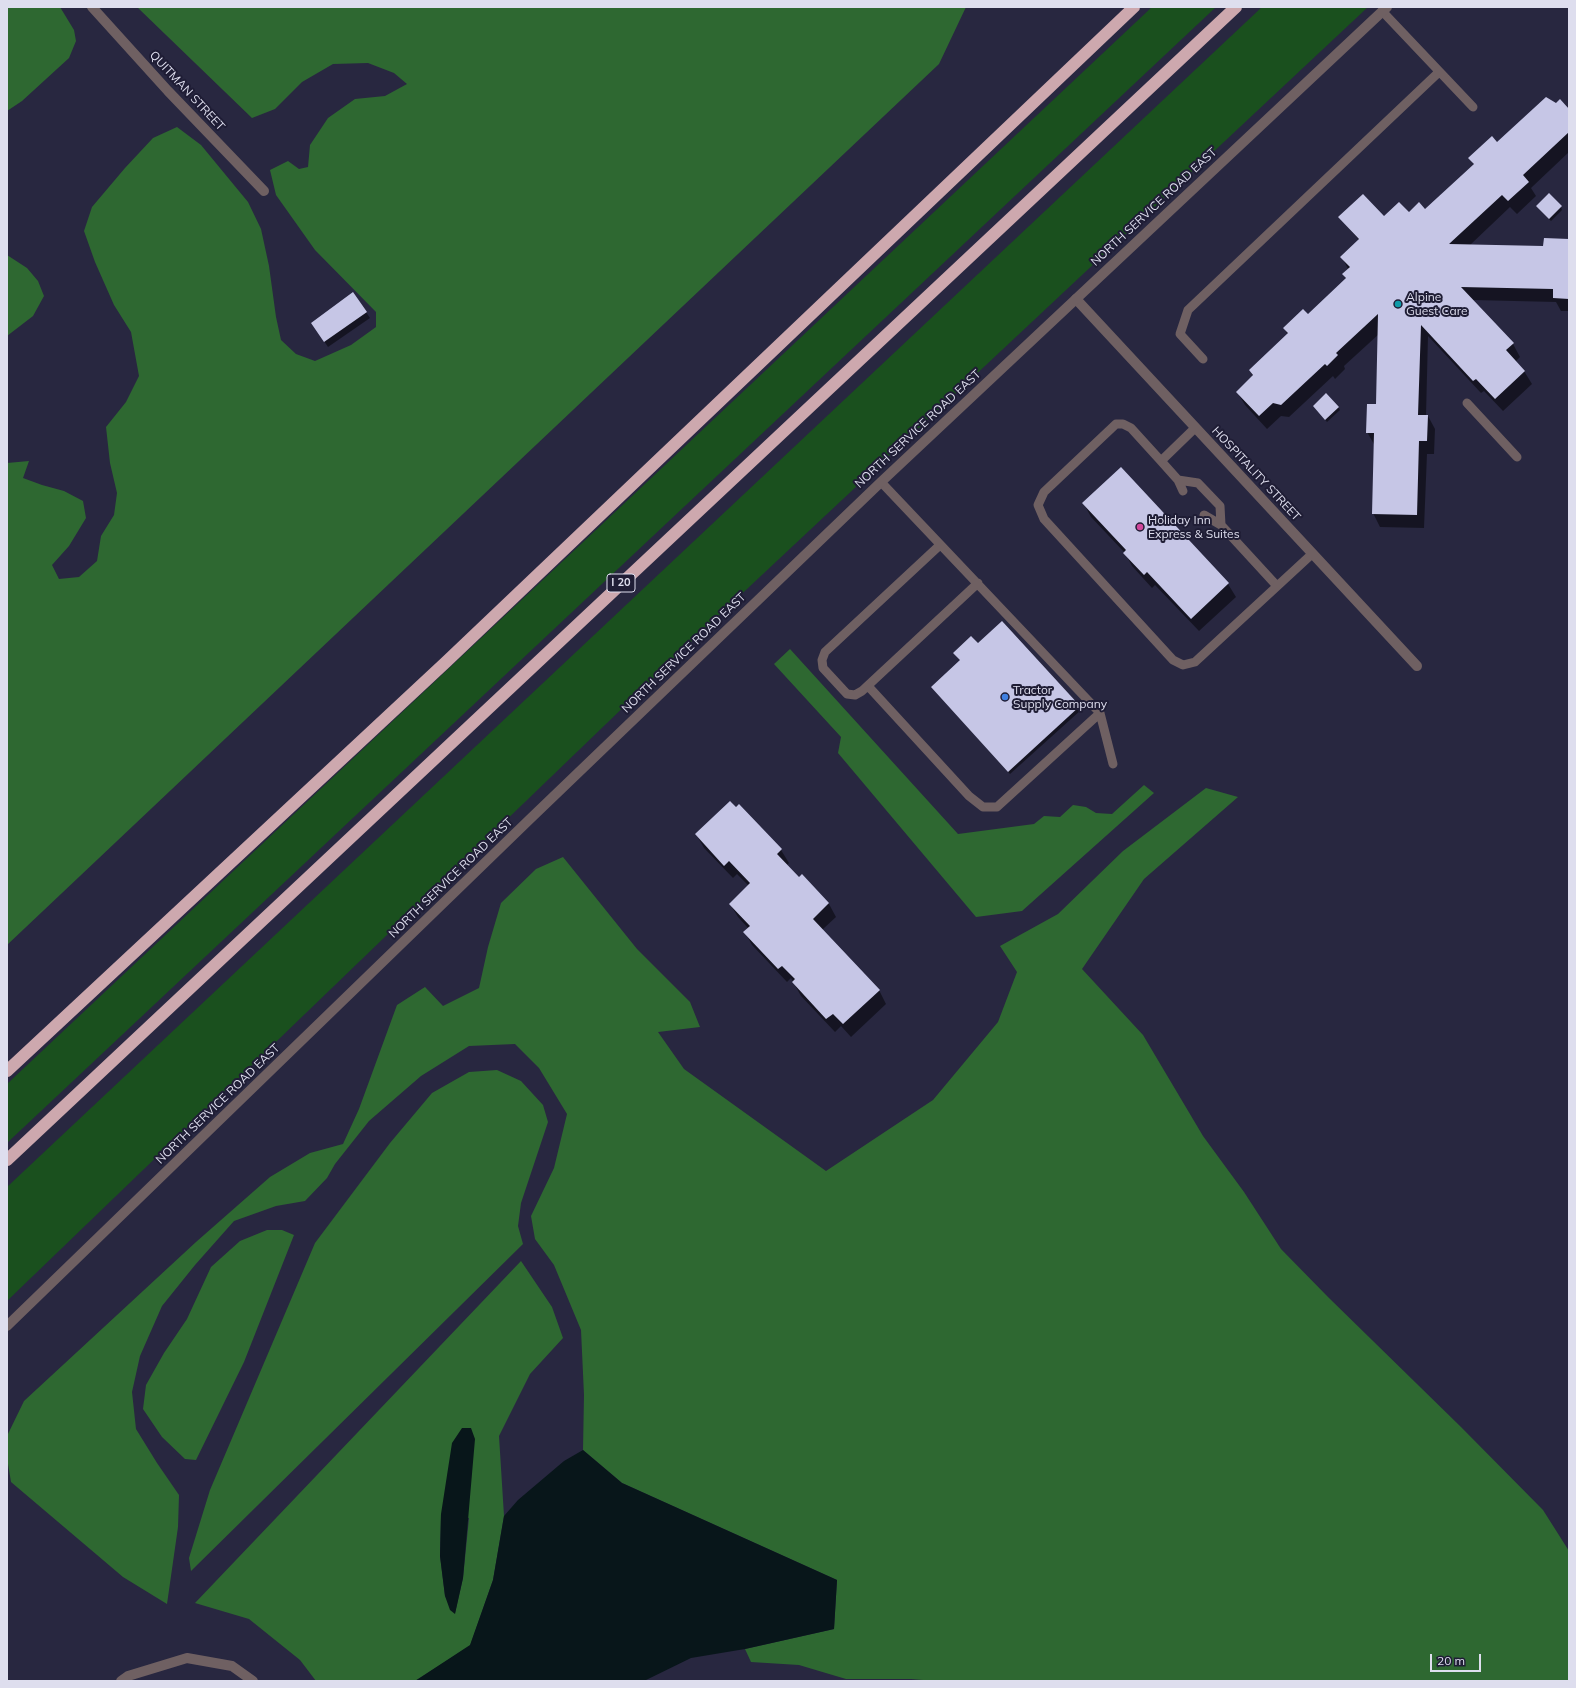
<!DOCTYPE html>
<html>
<head>
<meta charset="utf-8">
<style>
	body { margin:0 }
	#map { position:relative; width:1576px; height:1688px; overflow:hidden; background:#282740; font-family:Mulish,sans-serif }
	canvas { display:block }
	.frame { position:absolute; inset:0; border:8px solid #dedeee; pointer-events:none }
	.scale { position:absolute; left:1430px; top:1654px; width:51px; height:18px; box-sizing:border-box; border:2px solid #dedeee; border-top:0; padding-left:5px; font-size:12px; line-height:14px; white-space:nowrap; color:#dedeee; -webkit-text-stroke:3px #1f1d35; paint-order:stroke }
</style>
</head>
<body>
<div id="map">
<canvas width="1576" height="1688"></canvas>
<div class="frame"></div>
<div class="scale">20 m</div>
</div>
<script>
const c = document.querySelector('canvas').getContext('2d');
c.lineJoin = 'round';
function paint(path, color) { c.fillStyle = color; c.fill(path, 'evenodd'); }
const toPath = rows => new Path2D(rows.map(r => 'M' + r).join(''));
function strokePath(path, color, width, dash) { c.strokeStyle = color; c.lineWidth = width; c.lineCap = dash ? 'butt' : 'round'; c.setLineDash(dash || []); c.stroke(path); }
function drawText(font, color, halo, rows, align = 'center') {
  c.font = font + ' Mulish,sans-serif'; c.lineWidth = 4; c.setLineDash([]); c.textBaseline = 'middle'; c.strokeStyle = halo; c.fillStyle = color; for (const [text, x, y, turn = 0] of rows) {
    c.save(); c.translate(x, y); c.rotate((+turn || 0) * Math.PI / 180); c.textAlign = isNaN(turn) ? turn : align; if (halo) c.strokeText(text, 0, 0); c.fillText(text, 0, 0); c.restore();
  }
}
paint(toPath([
	[1152,7,1216,7,7,1143,7,1084],
	[1262,7,1368,7,715,619,7,1301,7,1187]
]), '#1a501e');
paint(toPath([
	[7,7,60,7,74,30,76,41,69,58,22,101,7,111],
	[137,7,966,7,939,64,7,945,7,463,29,461,23,478,42,485,64,491,83,501,86,518,69,546,52,565,59,579,79,577,97,561,101,536,114,515,117,493,110,463,106,427,126,402,139,376,131,332,114,305,95,262,84,231,92,207,125,168,153,138,177,127,201,145,248,202,261,229,269,266,276,317,281,340,296,354,315,361,351,345,376,327,376,312,315,250,276,195,270,170,288,161,299,169,308,167,310,145,328,118,355,99,385,96,407,84,394,73,368,63,333,64,302,82,275,109,252,118],
	[7,255,27,268,38,281,44,296,33,316,7,336],
	[790,649,958,834,1034,824,1044,816,1060,817,1073,805,1086,807,1096,813,1112,814,1144,785,1154,793,1022,911,976,917,838,753,841,737,774,664],
	[1206,788,1238,797,1144,879,1082,969,1143,1035,1203,1136,1244,1192,1281,1249,1328,1297,1461,1427,1543,1510,1569,1551,1569,1681,935,1681,911,1679,846,1679,799,1665,751,1662,745,1649,834,1629,837,1580,622,1483,583,1450,584,1395,581,1330,554,1265,535,1239,531,1216,554,1168,567,1114,539,1068,515,1044,469,1046,421,1076,369,1121,335,1164,327,1178,305,1201,276,1206,234,1221,195,1265,162,1306,140,1356,132,1392,136,1429,157,1463,179,1495,178,1527,167,1604,123,1577,11,1482,7,1458,7,1436,24,1401,196,1242,270,1177,310,1153,343,1144,359,1109,397,1005,425,987,443,1006,479,988,488,947,501,903,536,869,563,857,637,949,690,1002,700,1027,658,1032,684,1069,826,1171,933,1100,998,1022,1017,972,1000,946,1058,914,1123,851],
	[497,1070,521,1081,543,1105,548,1122,521,1203,518,1226,523,1244,191,1571,189,1558,210,1490,315,1243,390,1143,432,1093,469,1072],
	[267,1230,282,1230,294,1235,244,1362,196,1460,185,1459,162,1437,143,1409,146,1385,164,1353,187,1319,211,1267,240,1241],
	[521,1261,552,1307,563,1338,530,1374,499,1436,504,1516,493,1580,470,1646,415,1681,316,1681,300,1660,249,1619,195,1603],
	[441,1514,469,1518,463,1578,455,1613,445,1596,440,1556]
]), '#2e6831');
paint(toPath([
	[462,1428,471,1428,475,1439,463,1578,455,1614,450,1610,445,1596,440,1556,441,1514,452,1443],
	[583,1450,622,1483,837,1580,834,1629,745,1649,691,1658,644,1681,415,1681,470,1645,493,1580,504,1516,518,1500,564,1461]
]), '#08161a');
paint(toPath([
	[1569,110,1569,152,1531,188,1536,196,1517,214,1510,207,1469,246,1544,247,1569,240,1569,311,1561,311,1556,302,1472,300,1513,344,1520,357,1515,362,1524,371,1532,384,1503,411,1484,391,1481,393,1428,336,1426,416,1428,416,1435,429,1434,454,1427,454,1424,528,1380,527,1373,513,1375,446,1367,432,1377,405,1379,334,1344,366,1345,369,1335,379,1333,376,1289,417,1281,416,1267,429,1245,405,1237,392,1253,377,1250,370,1288,335,1284,328,1308,315,1346,279,1343,274,1348,269,1342,257,1359,240,1339,217,1384,217,1425,210,1474,165,1470,158,1497,143],
	[1561,207,1562,210,1551,221,1539,209],
	[366,312,370,318,328,347,316,329],
	[1314,406,1338,407,1340,410,1327,422],
	[1121,468,1228,584,1236,597,1199,631,1155,585,1152,588,1132,566,1125,553,1091,517,1084,504],
	[1002,623,1081,710,1010,774,932,688],
	[739,805,781,850,789,863,787,865,799,878,802,875,829,904,836,917,822,930,879,990,886,1004,851,1037,841,1026,835,1032,801,996,791,978,787,982,752,945,745,932,748,928,738,917,730,904,749,886,737,874,733,878,704,848,696,834]
]), '#0007');
paint(toPath([
	[1546,97,1556,103,1560,99,1569,109,1569,132,1523,175,1529,182,1508,201,1502,195,1449,244,1543,246,1544,238,1569,239,1569,299,1553,298,1553,289,1461,287,1514,343,1506,350,1525,371,1495,399,1476,379,1473,381,1421,325,1418,415,1428,415,1427,441,1419,441,1417,515,1372,514,1374,433,1366,433,1367,404,1376,404,1378,314,1336,353,1338,355,1327,366,1325,364,1281,405,1273,403,1259,416,1236,392,1253,375,1249,370,1288,333,1283,328,1303,309,1308,314,1346,278,1342,274,1350,267,1340,257,1359,239,1338,217,1363,194,1384,216,1399,202,1409,212,1419,202,1425,209,1474,164,1468,158,1492,136,1497,142],
	[1549,193,1562,206,1549,219,1536,206],
	[353,292,367,312,324,342,311,323],
	[1326,393,1339,407,1325,420,1313,406],
	[1121,467,1229,583,1191,619,1147,572,1144,575,1123,553,1126,550,1082,503],
	[1002,621,1080,706,1008,772,931,687,960,660,953,653,971,636,978,643],
	[730,801,736,807,739,804,782,849,777,854,799,877,802,874,829,903,813,919,880,990,843,1024,833,1014,826,1019,792,982,795,979,782,966,778,969,743,932,750,926,729,904,750,883,729,861,724,866,695,834]
]), '#c6c6e6');
strokePath(toPath([
	[1382,11,1473,107],
	[1203,359,1180,334,1188,310,1439,72],
	[1467,403,1517,457],
	[1195,428,1161,461,1131,428,1123,424,1116,424,1044,492,1038,505,1044,519,1173,660,1183,665,1195,662,1312,554],
	[1161,461,1178,480,1183,491],
	[1178,480,1198,483,1220,506,1221,525],
	[881,482,1100,713,1113,764],
	[1204,515,1221,525,1277,586],
	[940,545,825,652,822,660,823,668,847,694,855,695,862,691,978,583],
	[868,686,969,796,983,807,997,807,1100,713]
]), '#6f6062', 9);
strokePath(toPath([
	[92,7,168,91,264,191],
	[1076,299,1417,666],
	[121,1681,128,1676,187,1658,232,1666,253,1681]
]), '#6f6062', 10);
strokePath(toPath([
	[7,1326,530,819,881,482,1387,7]
]), '#6f6062', 10);
strokePath(toPath([
	[7,1071,446,662,1134,7],
	[7,1160,1236,7]
]), '#cda8ae', 12);
for (const [x, y, r, color] of [
	[1398,304,4,"#0f9aa8"],
	[1140,527,4,"#d1479c"],
	[1005,697,4,"#3f7fe0"]
]) { const dot = new Path2D(); dot.arc(x, y, r, 0, 2 * Math.PI); c.fillStyle = color; c.fill(dot); strokePath(dot, '#1f1d35', 1.5); }
for (const [x, y, w] of [
	[621,583,28]
]) { const box = new Path2D(); box.roundRect(x - w / 2, y - 9, w, 18, 3); c.fillStyle = '#1f1d35'; c.fill(box); strokePath(box, '#dedeee', 1); }
drawText('bold 11px', '#dedeee', null, [
	["I 20",621,583]
]);
drawText('12px', '#dedeee', '#1f1d35', [
	["QUITMAN STREET",187,91,47],
	["NORTH SERVICE ROAD EAST",1154,207,-43],
	["NORTH SERVICE ROAD EAST",918,429,-43],
	["HOSPITALITY STREET",1256,474,47],
	["NORTH SERVICE ROAD EAST",684,653,-44],
	["NORTH SERVICE ROAD EAST",451,878,-44],
	["NORTH SERVICE ROAD EAST",218,1104,-44]
]);
drawText('12px', '#dedeee', '#1f1d35', [
	["Alpine",1406,297],
	["Guest Care",1406,311],
	["Holiday Inn",1148,520],
	["Express & Suites",1148,534],
	["Tractor",1013,690],
	["Supply Company",1013,704]
], 'left');
</script>
</body>
</html>
